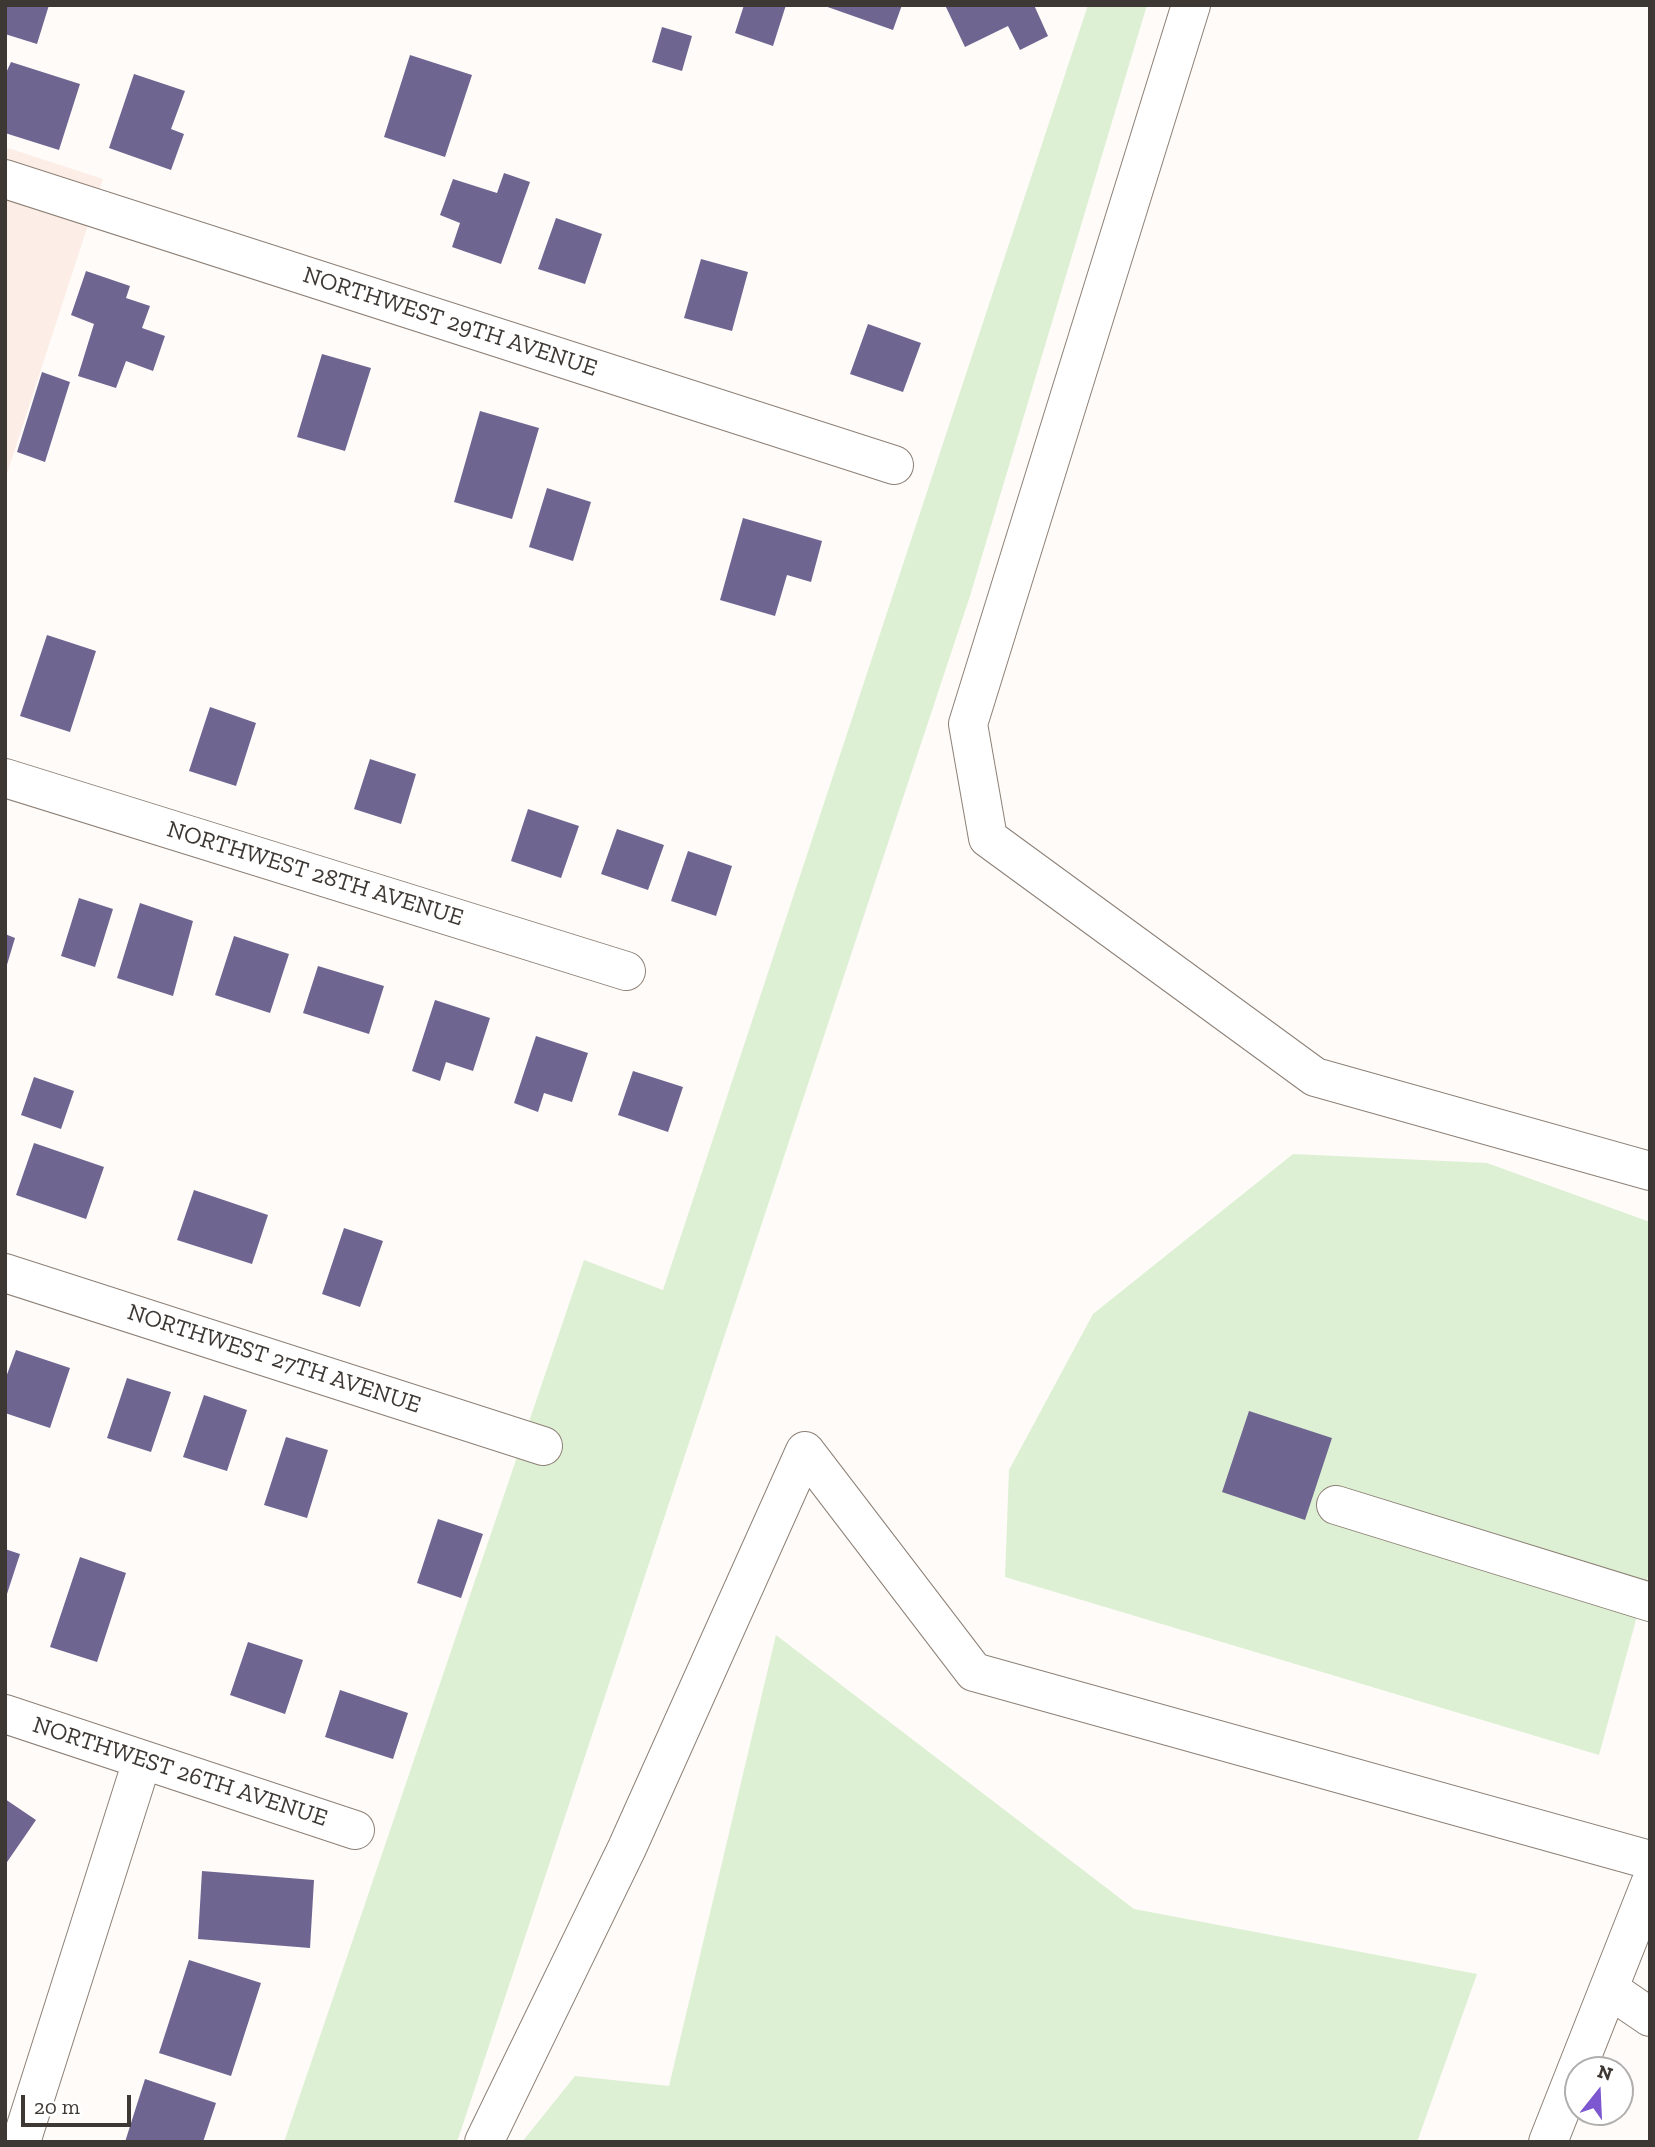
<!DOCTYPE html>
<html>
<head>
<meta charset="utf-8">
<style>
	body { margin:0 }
	#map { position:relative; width:1655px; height:2147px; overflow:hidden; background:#fefbf9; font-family:"Zilla Slab",serif }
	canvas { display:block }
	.frame { position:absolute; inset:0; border:7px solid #3d3834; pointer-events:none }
	.north { position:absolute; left:1564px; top:2056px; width:70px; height:70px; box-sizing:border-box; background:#fff; border:2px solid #b1afae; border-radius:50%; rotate:18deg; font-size:19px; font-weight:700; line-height:28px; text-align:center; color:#3d3834 }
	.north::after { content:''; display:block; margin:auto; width:24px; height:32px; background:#7c57d0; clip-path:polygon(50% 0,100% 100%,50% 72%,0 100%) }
	.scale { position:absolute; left:21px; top:2095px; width:110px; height:32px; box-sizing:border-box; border:4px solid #3d3834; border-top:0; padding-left:9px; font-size:21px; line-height:24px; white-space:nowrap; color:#3d3834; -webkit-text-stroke:5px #fff; paint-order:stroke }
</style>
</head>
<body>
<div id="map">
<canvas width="1655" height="2147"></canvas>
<div class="frame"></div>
<div class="north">N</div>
<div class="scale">20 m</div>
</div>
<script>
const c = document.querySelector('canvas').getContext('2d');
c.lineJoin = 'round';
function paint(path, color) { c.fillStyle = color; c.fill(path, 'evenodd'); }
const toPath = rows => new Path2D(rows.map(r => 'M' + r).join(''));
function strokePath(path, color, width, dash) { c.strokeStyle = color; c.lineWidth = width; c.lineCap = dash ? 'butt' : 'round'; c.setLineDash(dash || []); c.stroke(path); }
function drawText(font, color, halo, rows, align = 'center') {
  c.font = font + ' "Zilla Slab",serif'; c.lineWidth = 7; c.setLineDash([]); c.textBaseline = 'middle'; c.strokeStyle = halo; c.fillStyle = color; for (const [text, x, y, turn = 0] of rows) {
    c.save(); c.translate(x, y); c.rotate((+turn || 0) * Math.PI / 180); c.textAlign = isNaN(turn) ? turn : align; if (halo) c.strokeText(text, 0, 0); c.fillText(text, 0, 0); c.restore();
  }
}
paint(toPath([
	[5,147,103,179,5,480]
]), '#fceee7');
paint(toPath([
	[1088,5,1147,5,970,596,457,2142,284,2142,584,1260,663,1290],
	[1293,1154,1487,1163,1650,1222,1650,1569,1599,1755,1005,1577,1009,1470,1093,1314],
	[776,1635,1134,1909,1477,1974,1417,2142,522,2142,575,2076,669,2086]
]), '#def0d3');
paint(toPath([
	[5,5,49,5,37,44,5,34],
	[744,5,786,5,773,46,735,33],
	[822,5,902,5,893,30],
	[945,5,1034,5,1048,36,1020,50,1008,26,965,47],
	[662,27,692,36,682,71,652,62],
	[410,55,472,75,445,157,384,137],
	[11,62,80,84,59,150,5,133,5,75],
	[134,74,185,91,171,129,184,134,171,170,109,148],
	[504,173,530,182,501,264,452,247,460,223,440,215,453,179,497,193],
	[556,218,602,234,585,284,538,269],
	[701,259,748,272,732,331,684,318],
	[86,271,130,286,126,298,150,306,142,328,165,336,153,371,126,361,116,388,78,376,94,324,71,315],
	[868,324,921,343,903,392,850,374],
	[322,354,371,368,345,451,297,437],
	[42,372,70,382,45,462,17,452],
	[480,411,539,428,512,519,454,502],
	[547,488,591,502,573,561,529,547],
	[743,518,822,541,811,582,787,575,775,616,720,600],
	[47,635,96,651,70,732,20,716],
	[210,707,256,723,236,786,189,771],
	[370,759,416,774,401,824,354,809],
	[528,809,579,826,561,878,511,861],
	[617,829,664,845,648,890,601,874],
	[688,851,732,866,716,916,671,901],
	[79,898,113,909,95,967,61,956],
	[140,903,193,921,173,996,117,978],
	[5,934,15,938,6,968,5,968],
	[234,936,289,954,270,1013,215,995],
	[318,966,384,986,369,1034,303,1013],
	[435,1000,490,1018,473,1071,446,1062,440,1081,412,1071],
	[536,1036,588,1053,572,1102,544,1093,538,1112,514,1103],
	[633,1071,683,1087,668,1132,618,1115],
	[34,1077,74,1091,61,1129,21,1115],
	[34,1143,104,1167,86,1219,16,1195],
	[194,1190,268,1215,252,1264,177,1240],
	[344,1228,383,1241,360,1307,322,1294],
	[16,1350,70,1368,50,1428,5,1413,5,1380],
	[127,1378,171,1392,151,1452,107,1438],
	[204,1395,247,1410,227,1471,183,1457],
	[1249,1411,1332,1438,1305,1520,1222,1492],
	[286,1437,328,1450,307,1518,264,1505],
	[438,1519,483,1534,461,1598,417,1583],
	[5,1549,20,1554,6,1597,5,1597],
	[80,1557,126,1573,97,1662,50,1647],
	[248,1642,303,1660,285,1714,230,1695],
	[340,1690,408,1713,393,1759,325,1737],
	[5,1799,36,1820,5,1865],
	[202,1871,314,1880,310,1948,198,1939],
	[189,1960,261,1983,231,2076,159,2053],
	[145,2079,216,2103,203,2142,125,2142]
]), '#6e6691');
const minor = toPath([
	[1191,5,968,724,988,838,1315,1077,1650,1171],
	[5,179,894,465],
	[5,778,626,971],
	[5,1273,543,1446],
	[1336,1505,1650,1602],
	[5,1714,355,1830],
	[1609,1989,1650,2017],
	[21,2142,142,1761],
	[484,2142,627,1848,805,1451,974,1672,1650,1860],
	[1548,2142,1650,1884]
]);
strokePath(minor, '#8d8076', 40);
strokePath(minor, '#fff', 38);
drawText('24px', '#3d3834', '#fff', [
	["NORTHWEST 29TH AVENUE",450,322,18],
	["NORTHWEST 28TH AVENUE",315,874,17],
	["NORTHWEST 27TH AVENUE",274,1359,18],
	["NORTHWEST 26TH AVENUE",180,1772,18]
]);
</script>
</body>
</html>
